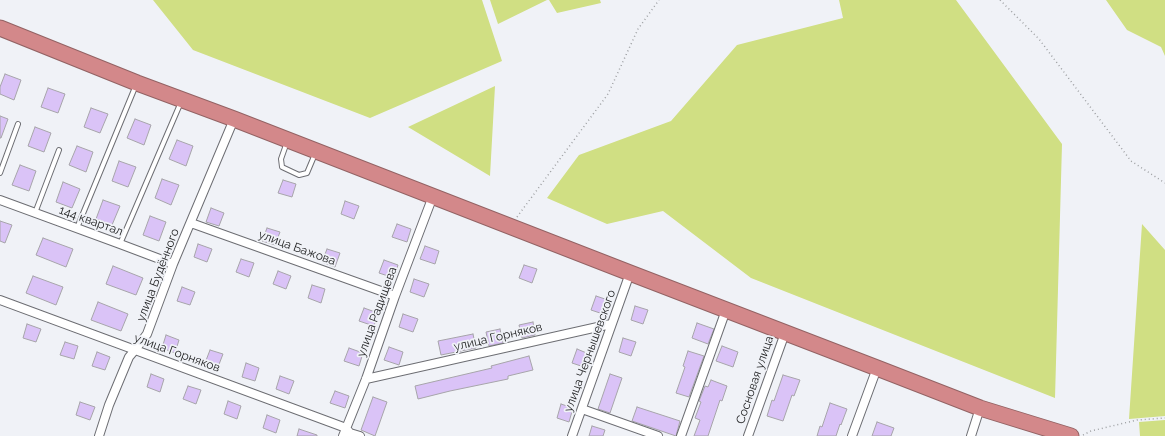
<!DOCTYPE html>
<html>
<head>
<meta charset="utf-8">
<style>
	body { margin:0 }
	canvas { display:block; background:#f0f2f7 }
</style>
</head>
<body>
<canvas width="1165" height="436"></canvas>
<script>
const c = document.querySelector('canvas').getContext('2d');
c.lineJoin = 'round';
function paint(path, color) { c.fillStyle = color; c.fill(path, 'evenodd'); }
const toPath = rows => new Path2D(rows.map(r => 'M' + r).join(''));
function strokePath(path, color, width, dash) { c.strokeStyle = color; c.lineWidth = width; c.lineCap = dash ? 'butt' : 'round'; c.setLineDash(dash || []); c.stroke(path); }
function drawText(font, color, halo, rows, align = 'center') {
  c.font = font + ' Raleway,sans-serif'; c.lineWidth = 3.5; c.setLineDash([]); c.textBaseline = 'middle'; c.strokeStyle = halo; c.fillStyle = color; for (const [text, x, y, turn = 0] of rows) {
    c.save(); c.translate(x, y); c.rotate((+turn || 0) * Math.PI / 180); c.textAlign = isNaN(turn) ? turn : align; if (halo) c.strokeText(text, 0, 0); c.fillText(text, 0, 0); c.restore();
  }
}
paint(toPath([
	[153,0,482,0,502,61,370,118,193,50],
	[490,0,547,0,498,24],
	[549,0,600,0,601,3,557,13],
	[839,0,956,0,1062,144,1055,398,751,278,663,211,607,224,547,198,579,155,671,121,737,45,843,18],
	[1106,0,1165,0,1165,56,1161,47,1127,30],
	[495,86,490,176,408,127],
	[1142,224,1165,250,1165,416,1129,419],
	[1165,420,1165,436,1140,436,1139,422]
]), '#d0df83');
const building = toPath([
	[5,74,21,80,14,100,0,94,0,87,5,74],
	[48,88,65,94,58,113,41,107,48,88],
	[91,108,108,114,100,133,84,127,91,108],
	[0,116,8,119,1,138,0,138,0,116],
	[135,119,151,125,144,145,127,138,135,119],
	[35,127,51,133,44,152,28,146,35,127],
	[177,140,193,146,186,166,169,159,177,140],
	[77,146,93,152,86,172,69,165,77,146],
	[119,161,136,167,128,187,112,181,119,161],
	[20,165,36,171,29,191,12,185,20,165],
	[162,179,179,185,171,205,155,198,162,179],
	[283,180,296,184,292,197,278,193,283,180],
	[63,182,80,189,72,208,56,202,63,182],
	[103,200,120,206,112,225,96,219,103,200],
	[345,201,359,206,354,219,341,214,345,201],
	[211,208,224,213,219,226,206,222,211,208],
	[150,216,166,222,159,241,143,235,150,216],
	[0,221,12,225,5,243,0,241,0,221],
	[397,224,411,229,407,242,392,237,397,224],
	[267,228,280,232,275,245,262,241,267,228],
	[43,238,73,249,66,267,36,255,43,238],
	[198,244,212,249,207,262,194,257,198,244],
	[425,246,439,251,435,264,420,259,425,246],
	[327,249,340,253,335,267,322,262,327,249],
	[241,259,254,263,249,277,236,272,241,259],
	[384,260,398,265,394,278,379,273,384,260],
	[524,265,537,269,532,283,519,278,524,265],
	[113,266,143,278,136,295,106,284,113,266],
	[278,271,291,276,286,289,273,284,278,271],
	[33,276,63,287,56,305,26,293,33,276],
	[414,279,429,284,424,297,410,292,414,279],
	[312,285,325,289,321,303,308,298,312,285],
	[182,287,195,292,190,305,177,301,182,287],
	[596,296,608,300,603,314,591,310,596,296],
	[98,302,128,314,121,331,91,320,98,302],
	[635,306,648,310,643,324,631,320,635,306],
	[364,308,378,313,374,326,359,321,364,308],
	[403,314,418,319,413,332,399,327,403,314],
	[533,322,535,335,522,338,519,325,533,322],
	[697,323,714,329,708,344,692,338,697,323],
	[27,324,41,329,36,342,23,338,27,324],
	[500,329,503,343,489,346,486,332,500,329],
	[473,334,476,348,441,355,438,341,473,334],
	[166,335,179,340,175,353,162,348,166,335],
	[623,338,636,342,631,356,619,352,623,338],
	[65,342,78,346,74,359,60,355,65,342],
	[722,346,738,352,733,367,716,361,722,346],
	[389,347,403,352,399,365,384,360,389,347],
	[349,348,363,353,359,366,344,361,349,348],
	[577,349,589,354,584,367,572,363,577,349],
	[210,350,223,354,218,367,205,363,210,350],
	[688,351,704,356,689,397,676,393,685,367,683,366,688,351],
	[97,352,110,357,105,370,92,366,97,352],
	[529,356,533,370,508,376,508,379,450,391,418,399,415,386,492,368,491,366,529,356],
	[246,363,259,368,255,381,242,377,246,363],
	[151,374,164,379,160,392,147,387,151,374],
	[610,374,622,378,610,413,598,409,610,374],
	[783,375,800,380,794,396,792,395,783,421,767,416,772,400,774,401,783,375],
	[280,376,294,381,289,394,276,389,280,376],
	[711,380,727,386,722,401,720,400,708,436,694,436,700,420,695,418,701,402,699,401,705,386,708,387,711,380],
	[188,386,201,390,196,404,183,399,188,386],
	[335,391,349,396,345,408,330,403,335,391],
	[373,397,387,402,375,436,361,430,373,397],
	[228,401,241,406,237,419,224,414,228,401],
	[80,402,95,407,90,420,76,415,80,402],
	[830,403,847,409,841,425,840,424,836,436,817,436,820,426,822,427,830,403],
	[561,404,573,408,569,422,557,418,561,404],
	[637,407,680,421,676,436,632,421,637,407],
	[267,415,280,420,276,433,263,428,267,415],
	[877,422,894,428,891,436,872,436,877,422],
	[592,426,605,430,603,436,589,436,592,426],
	[299,429,317,435,317,436,297,436,299,429]
]);
paint(building, '#dac3f7');
strokePath(building, '#a7a5aa', 1);
const lane = toPath([
	[287,142,281,159,282,167,299,175,307,173,315,154],
	[0,173,18,124],
	[35,213,59,150],
	[77,228,136,85],
	[120,244,181,102]
]);
const street = toPath([
	[0,200,120,244,173,264],
	[191,223,395,296],
	[0,300,346,428,350,433,360,436],
	[366,379,611,324],
	[582,409,658,436],
	[99,436,109,405,129,357,135,350,147,334,173,264,234,119],
	[343,436,366,379,395,296,433,196],
	[572,436,630,273],
	[681,436,726,310],
	[748,436,785,333],
	[852,436,877,368],
	[971,436,980,408]
]);
const highway = toPath([
	[0,28,137,83,234,119,630,273,877,368,980,408,1071,436]
]);
strokePath(lane, '#6d6e73', 6);
strokePath(street, '#6d6e73', 10);
strokePath(highway, '#936364', 17);
strokePath(toPath([
	[1000,0,1039,39,1131,161,1165,183],
	[517,217,608,94,638,29,659,0],
	[1083,435,1091,431,1137,420,1165,418]
]), '#9ea0a3', 1.5, [1, 3]);
strokePath(lane, '#fff', 4);
strokePath(street, '#fff', 8);
strokePath(highway, '#d3888a', 15);
drawText('12px', '#1c1d1e', '#f0f2f7', [
	["144 квартал",91,221,20],
	["улица Бажова",297,248,20],
	["улица Будённого",158,275,-69],
	["улица Радищева",377,312,-70],
	["улица Горняков",498,337,-13],
	["улица Чернышевского",590,351,-70],
	["улица Горняков",177,353,20],
	["Сосновая улица",755,380,-71]
]);
</script>
</body>
</html>
